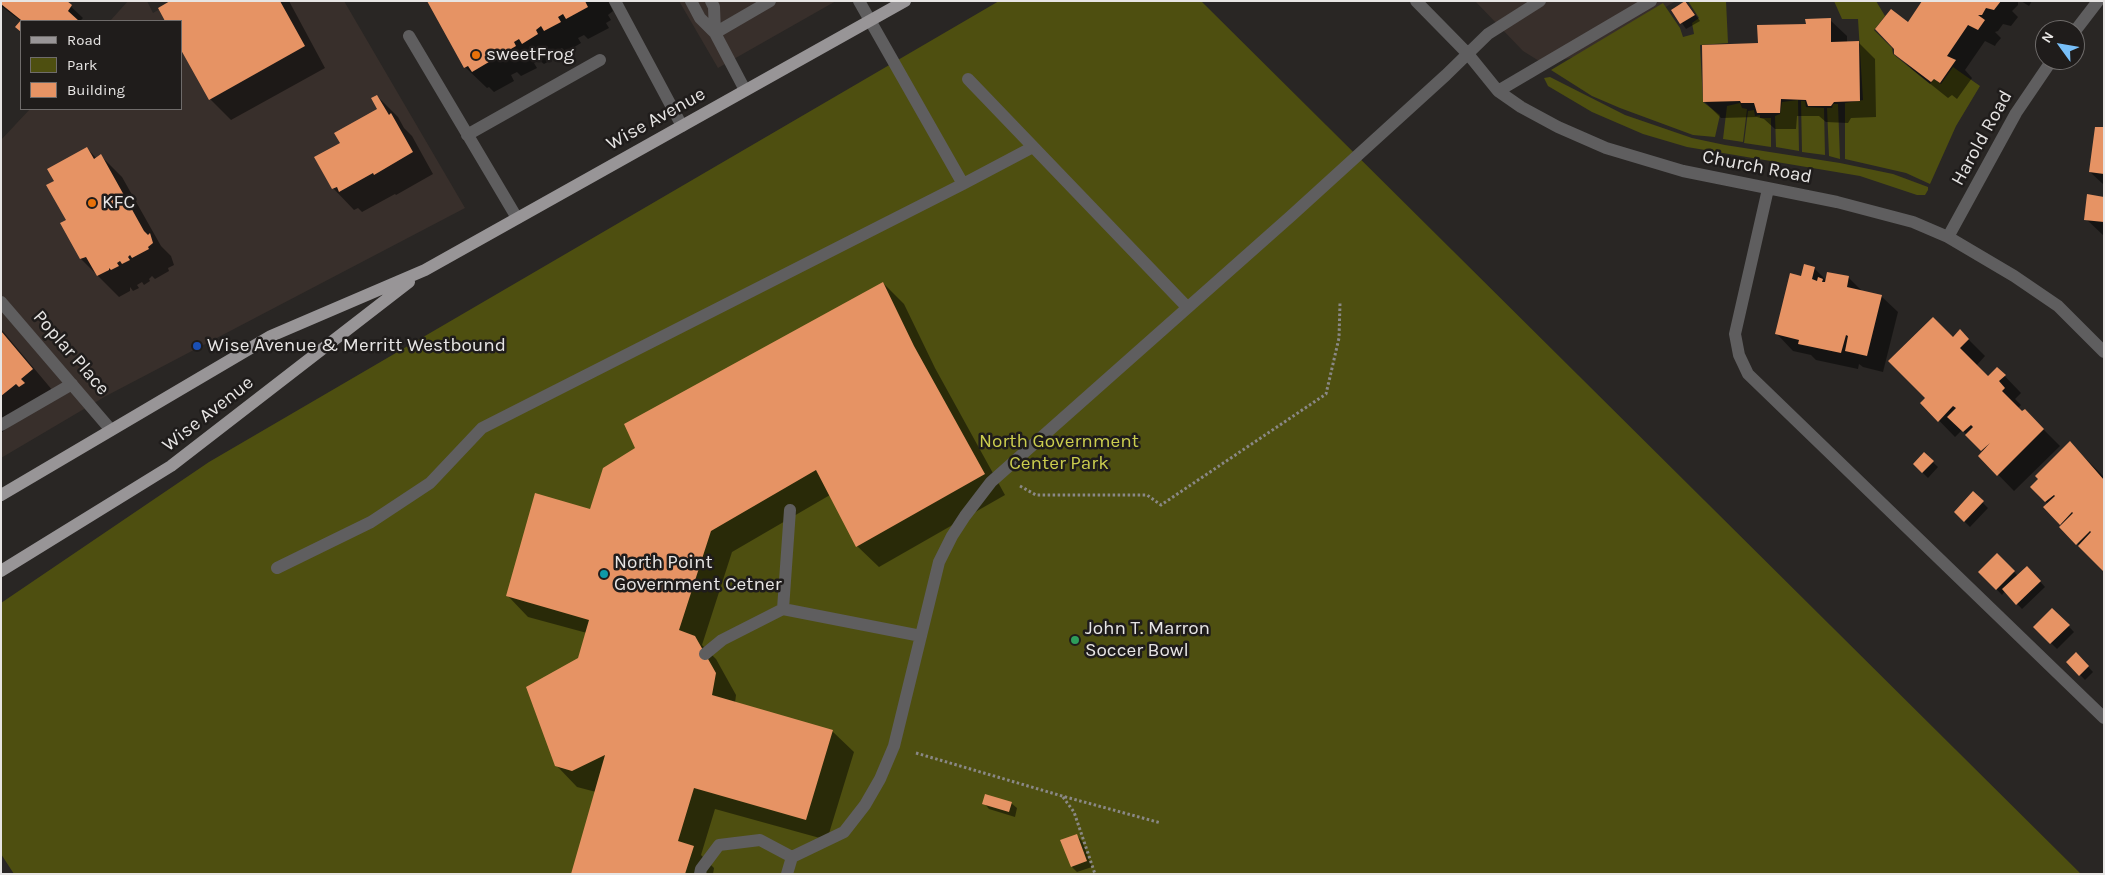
<!DOCTYPE html>
<html>
<head>
<meta charset="utf-8">
<style>
	body { margin:0 }
	#map { position:relative; width:2105px; height:875px; overflow:hidden; background:#292624; font-family:Karla,sans-serif }
	canvas { display:block }
	.frame { position:absolute; inset:0; border:2px solid #e7e5e4; pointer-events:none }
	.legend { position:absolute; left:20px; top:20px; width:162px; height:90px; box-sizing:border-box; background:#1f1c1b; border:1px solid #6f6c6b; margin:0; padding:6px 9px; list-style:none; font-size:15px; color:#e7e5e4 }
	.legend li { display:flex; align-items:center; gap:10px; height:25px }
	.legend b { width:25px; border:1px solid #6f6c6b }
	.north { position:absolute; left:2035px; top:20px; width:50px; height:50px; box-sizing:border-box; background:#1f1c1b; border:1px solid #6f6c6b; border-radius:50%; rotate:302deg; font-size:14px; font-weight:700; line-height:20px; text-align:center; color:#e7e5e4 }
	.north::after { content:''; display:block; margin:auto; width:18px; height:22px; background:#78bff8; clip-path:polygon(50% 0,100% 100%,50% 72%,0 100%) }
</style>
</head>
<body>
<div id="map">
<canvas width="2105" height="875"></canvas>
<div class="frame"></div>
<ul class="legend">
<li><b style="height:6px;background:#989597"></b>Road</li>
<li><b style="height:14px;background:#4e4f10"></b>Park</li>
<li><b style="height:14px;background:#e69364"></b>Building</li>
</ul>
<div class="north">N</div>
</div>
<script>
const c = document.querySelector('canvas').getContext('2d');
c.lineJoin = 'round';
function paint(path, color) { c.fillStyle = color; c.fill(path, 'evenodd'); }
const toPath = rows => new Path2D(rows.map(r => 'M' + r).join(''));
function strokePath(path, color, width, dash) { c.strokeStyle = color; c.lineWidth = width; c.lineCap = dash ? 'butt' : 'round'; c.setLineDash(dash || []); c.stroke(path); }
function drawText(font, color, halo, rows, align = 'center') {
  c.font = font + ' Karla,sans-serif'; c.lineWidth = 5; c.setLineDash([]); c.textBaseline = 'middle'; c.strokeStyle = halo; c.fillStyle = color; for (const [text, x, y, turn = 0] of rows) {
    c.save(); c.translate(x, y); c.rotate((+turn || 0) * Math.PI / 180); c.textAlign = isNaN(turn) ? turn : align; if (halo) c.strokeText(text, 0, 0); c.fillText(text, 0, 0); c.restore();
  }
}
paint(toPath([
	[128,1,147,1,153,13,173,1,344,1,465,208,106,396,1,458,1,140,30,109,181,109,181,21,110,21],
	[679,1,836,1,718,68],
	[1475,1,1676,1,1583,55,1544,64,1523,51]
]), '#382f2b');
paint(toPath([
	[999,1,1201,1,2081,874,14,874,1,854,1,603,209,462],
	[1688,1,1726,1,1728,43,1700,45,1703,102,1720,115,1715,137,1693,135,1620,108,1592,96,1551,70,1663,3,1680,28,1683,37,1694,34,1692,23,1699,18],
	[1834,1,1876,1,1885,16,1874,30,1892,48,1893,54,1930,84,1934,79,1941,84,1953,67,1980,86,1956,126,1930,184,1906,173,1845,159,1845,103,1863,100,1858,19,1842,19],
	[1550,77,1625,115,1692,138,1725,145,1840,163,1893,174,1928,187,1928,190,1925,195,1917,195,1860,176,1687,147,1643,134,1592,112,1548,86,1544,78],
	[1798,100,1799,151,1776,147,1775,116,1780,114,1782,102],
	[1801,101,1805,101,1806,107,1824,108,1825,155,1802,152],
	[1740,103,1742,108,1747,109,1743,142,1723,139,1727,106],
	[1833,104,1838,104,1840,159,1829,156,1827,108,1832,108],
	[1754,110,1755,116,1760,115,1760,118,1771,118,1771,147,1744,143,1748,111]
]), '#4e4f10');
paint(toPath([
	[1,1,65,1,83,18,80,21,21,21,1,6],
	[173,1,289,1,325,68,231,120,210,99,181,21,167,21,160,8],
	[429,1,608,1,613,11,608,15,611,20,606,23,609,28,588,39,584,35,578,38,581,43,566,52,562,48,556,51,558,56,544,64,539,60,534,63,537,68,521,76,517,72,511,75,514,81,494,92,489,87,487,88,465,67],
	[1923,1,2018,1,2018,5,2012,11,2018,17,2011,26,2003,24,1998,31,1995,32,2001,38,1996,44,1995,46,1985,41,1965,70,1972,78,1957,99,1952,95,1948,98,1913,70,1895,53,1908,23],
	[2021,1,2032,1,2029,6],
	[1686,2,1700,21,1686,29,1673,10],
	[1830,20,1847,36,1847,43,1859,43,1875,59,1876,117,1851,118,1848,123,1826,122,1819,116,1797,116,1796,129,1775,129,1764,119,1757,117,1721,118,1704,101,1759,44,1807,26],
	[377,96,398,117,404,128,412,136,433,174,396,195,395,194,362,212,358,208,354,210,333,188,341,143,379,109],
	[2104,129,2104,185,2090,172],
	[87,148,97,159,101,156,122,177,161,246,171,256,174,265,168,268,169,271,155,279,152,276,149,279,150,281,144,285,142,282,137,285,139,288,133,291,130,287,130,291,119,297,81,259,62,224,67,221,55,182],
	[2104,198,2104,236,2086,219],
	[1814,268,1826,280,1849,278,1863,292,1881,296,1898,312,1883,372,1863,367,1859,364,1858,369,1816,360,1811,355,1793,351,1777,334,1802,277],
	[883,283,904,304,935,368,1005,495,879,567,857,546,830,495,732,552,702,645,716,659,736,695,735,703,832,731,854,752,827,840,715,809,701,855,714,868,713,874,572,874,596,792,577,787,556,765,587,633,528,617,507,595,591,511,636,448],
	[1,329,53,391,1,433],
	[1960,331,1985,356,1976,366,1988,378,1997,368,2021,393,2015,399,2021,405,2018,408,2022,413,2025,411,2060,446,2014,491,1980,456,1984,452,1962,430,1955,437,1922,403,1927,398,1953,339],
	[2070,443,2104,477,2104,570,2061,527,2063,526,2045,507,2048,504,2032,487],
	[1924,454,1938,467,1928,478,1914,464],
	[1973,493,1988,508,1970,527,1955,512],
	[1997,555,2018,576,2027,567,2045,587,2022,609,2005,591,2002,595,1980,572],
	[2052,609,2074,632,2057,649,2035,627],
	[2076,654,2093,672,2085,680,2068,662],
	[984,803,1011,803,1017,808,1015,817,989,809],
	[1076,835,1082,841,1092,867,1077,872,1072,867]
]), '#0007');
paint(toPath([
	[1,1,67,1,72,5,68,11,79,21,21,21,21,32,15,27,21,20,1,4],
	[170,1,280,1,305,46,209,100,181,50,181,21,165,21,158,8],
	[427,1,585,1,588,7,566,19,563,14,558,17,561,22,544,31,541,26,536,30,538,34,522,44,519,39,514,42,516,46,499,56,496,51,491,54,494,59,472,72,468,66,464,68],
	[1685,1,1695,15,1680,24,1671,10],
	[1922,1,2001,1,1994,10,1986,8,1982,15,1978,15,1985,20,1978,30,1968,25,1966,28,1947,56,1956,60,1940,83,1934,79,1931,82,1894,54,1894,49,1875,29,1891,9,1908,22],
	[1831,18,1831,42,1859,41,1860,101,1834,102,1831,106,1808,106,1806,100,1781,99,1780,113,1757,113,1754,103,1741,103,1740,101,1703,102,1702,45,1758,43,1757,25,1806,24,1805,19],
	[377,95,389,115,391,113,413,152,374,175,373,173,339,192,337,187,332,189,314,157,340,143,334,133,377,109,371,98],
	[2095,127,2104,127,2104,174,2089,172],
	[87,147,94,159,101,154,144,231,148,235,150,233,153,243,148,247,149,249,132,258,130,255,128,257,130,260,122,264,120,261,117,263,119,266,111,270,109,268,109,270,97,276,86,257,80,259,60,223,66,220,46,185,54,181,47,169],
	[2087,194,2104,197,2104,222,2084,220],
	[1804,264,1815,267,1812,279,1817,281,1818,277,1823,279,1822,282,1825,282,1827,272,1849,276,1847,287,1882,295,1867,356,1845,351,1848,336,1846,335,1841,353,1798,344,1799,340,1775,334,1790,273,1801,276],
	[883,282,914,346,985,474,856,547,816,470,711,531,679,630,695,636,716,673,712,695,833,730,806,820,694,788,678,841,694,846,685,874,571,874,605,755,572,771,555,766,526,687,578,658,589,620,506,596,535,493,590,509,603,468,635,448,624,424],
	[1933,317,1953,337,1960,329,1969,339,1960,348,1988,376,1997,367,2006,375,1999,381,2005,388,2002,391,2022,411,2025,409,2044,429,1997,476,1978,456,1990,443,1981,451,1965,435,1973,427,1971,425,1963,432,1947,417,1956,408,1953,406,1938,422,1920,403,1925,398,1888,361],
	[1,331,33,369,21,379,25,383,19,387,16,384,1,396],
	[2070,441,2104,480,2104,572,2078,546,2091,532,2090,531,2076,545,2059,527,2073,513,2072,512,2060,525,2043,507,2055,496,2054,495,2045,502,2030,487,2038,479,2035,476],
	[1924,452,1934,461,1922,473,1913,464],
	[1973,491,1984,501,1964,522,1954,512],
	[1997,553,2015,571,1996,590,1978,572],
	[2027,566,2041,581,2016,605,2002,589],
	[2052,608,2070,625,2050,644,2033,627],
	[2076,652,2089,666,2079,676,2066,662],
	[985,794,1012,802,1009,812,982,804],
	[1077,834,1087,861,1071,867,1060,840]
]), '#e69364');
strokePath(toPath([
	[1020,486,1036,495,1147,495,1161,505,1326,394,1339,338,1340,303],
	[916,753,1062,796,1161,823],
	[1063,797,1074,812,1095,874]
]), '#8a8886', 3, [2.5, 2.5]);
strokePath(toPath([
	[615,1,682,126],
	[691,1,700,18,715,33,745,90],
	[711,1,714,7,715,33,770,1],
	[859,1,963,184],
	[1416,1,1468,54,1498,91,1521,107,1558,127,1606,148,1683,171,1837,202,1913,222,1948,237,2014,276,2058,306,2104,352],
	[2075,31,2098,1],
	[409,36,517,218],
	[968,79,1187,307],
	[1498,91,1651,1],
	[467,135,600,60],
	[1768,189,1735,334,1739,355,1748,374,2104,718],
	[1948,237,2016,113,2052,60],
	[1,302,111,430],
	[1,425,72,384],
	[277,568,371,522,430,483,482,428,963,184,1033,147],
	[783,609,790,510],
	[705,654,722,640,783,609,921,636],
	[700,874,701,869,719,845,760,840,792,857],
	[787,874,792,857,844,832,865,805,880,779,894,746,939,562,952,536,965,516,991,482,1291,216,1446,75,1488,34,1540,1]
]), '#5f5e5f', 12);
strokePath(toPath([
	[1,495,271,336,425,270,905,1],
	[1,571,171,466,409,282]
]), '#989597', 12);
for (const [x, y, r, color] of [
	[476,55,5,"#e8710a"],
	[92,203,5,"#e8710a"],
	[197,346,5,"#1a4fb4"],
	[604,574,5,"#0f9aa8"],
	[1075,640,5,"#2e9e5b"]
]) { const dot = new Path2D(); dot.arc(x, y, r, 0, 2 * Math.PI); c.fillStyle = color; c.fill(dot); strokePath(dot, '#1f1c1b', 2); }
drawText('19px', '#e7e5e4', '#1f1c1b', [
	["sweetFrog",486,55],
	["KFC",102,203],
	["Wise Avenue & Merritt Westbound",207,346],
	["North Point",614,563],
	["Government Cetner",614,585],
	["John T. Marron",1085,629],
	["Soccer Bowl",1085,651]
], 'left');
drawText('19px', '#e7e5e4', '#1f1c1b', [
	["Wise Avenue",656,119,-29],
	["Harold Road",1982,138,-61],
	["Church Road",1757,167,11],
	["Poplar Place",71,353,49],
	["Wise Avenue",208,414,-38]
]);
drawText('19px', '#cbcd4e', '#1f1c1b', [
	["North Government",1059,442],
	["Center Park",1059,464]
]);
</script>
</body>
</html>
